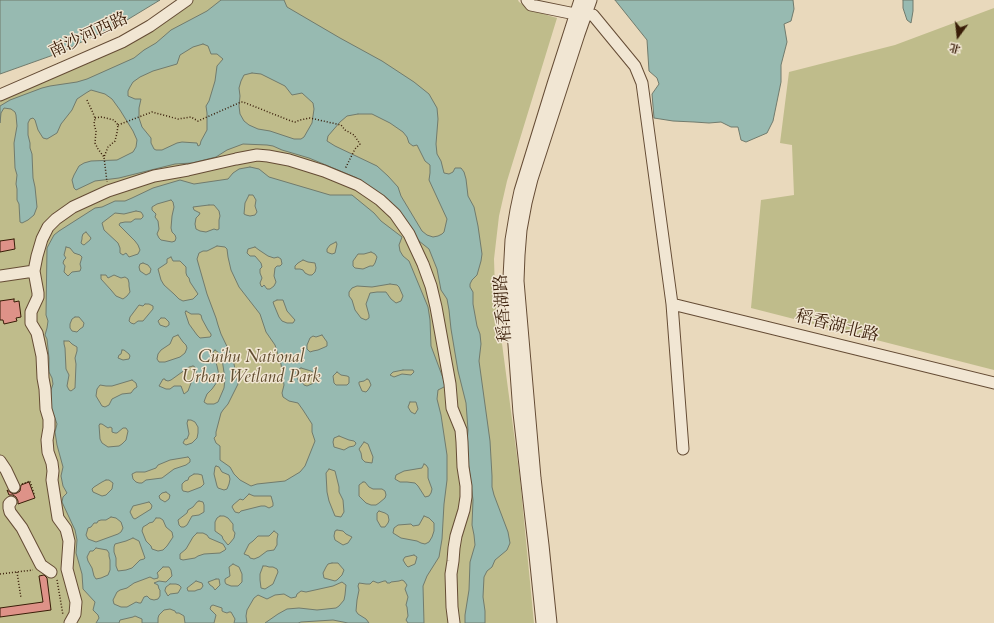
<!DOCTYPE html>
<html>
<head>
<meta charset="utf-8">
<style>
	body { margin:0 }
	#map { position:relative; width:994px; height:623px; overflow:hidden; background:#e9d9bc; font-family:Cardo,"Noto Serif SC",serif }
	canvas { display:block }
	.north { position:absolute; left:938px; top:16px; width:40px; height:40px; -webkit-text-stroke:3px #f1e6d3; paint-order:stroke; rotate:195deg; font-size:11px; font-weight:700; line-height:16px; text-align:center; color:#391d08 }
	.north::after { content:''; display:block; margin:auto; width:14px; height:18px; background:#391d08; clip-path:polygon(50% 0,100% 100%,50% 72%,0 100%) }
</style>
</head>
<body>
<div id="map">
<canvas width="994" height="623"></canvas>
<div class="north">北</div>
</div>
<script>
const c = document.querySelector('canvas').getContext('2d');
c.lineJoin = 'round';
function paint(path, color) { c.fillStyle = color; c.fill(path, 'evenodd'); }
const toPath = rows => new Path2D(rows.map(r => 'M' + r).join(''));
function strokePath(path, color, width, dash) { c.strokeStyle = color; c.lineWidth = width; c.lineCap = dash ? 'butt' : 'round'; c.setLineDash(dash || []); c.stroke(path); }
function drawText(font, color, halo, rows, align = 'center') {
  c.font = font + ' Cardo,"Noto Serif SC",serif'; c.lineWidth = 3; c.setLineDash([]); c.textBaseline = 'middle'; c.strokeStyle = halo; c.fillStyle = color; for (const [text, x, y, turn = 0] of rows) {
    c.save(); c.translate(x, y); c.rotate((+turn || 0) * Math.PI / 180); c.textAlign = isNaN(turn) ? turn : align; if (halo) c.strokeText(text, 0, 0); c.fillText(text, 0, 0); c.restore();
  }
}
paint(toPath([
	[193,0,518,0,519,2,531,9,550,16,557,18,507,181,499,216,494,259,495,291,520,479,534,623,0,623,0,100,169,18],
	[994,8,994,370,751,308,761,200,794,195,792,145,780,143,789,72,895,45]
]), '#bfbc8b');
const water = toPath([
	[0,0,160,0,127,20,59,53,0,74,0,0],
	[221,0,284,0,287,7,340,38,382,61,414,82,429,94,437,108,438,119,436,144,437,154,441,161,444,173,449,174,453,172,455,168,461,168,464,172,466,179,468,196,474,207,478,226,482,254,481,261,477,275,472,280,470,284,470,287,473,292,473,304,477,326,480,334,481,344,479,361,490,441,492,476,492,487,494,495,508,532,510,543,507,550,495,560,492,567,487,571,484,577,483,597,485,611,485,623,465,623,465,615,469,590,470,562,475,545,474,535,472,525,473,500,467,453,467,443,468,430,466,403,458,371,451,329,449,310,447,299,441,290,437,269,429,249,419,241,415,235,357,178,309,158,282,150,273,146,267,145,243,144,227,150,216,157,192,163,175,164,119,178,95,181,76,190,74,188,72,180,74,175,79,166,84,163,91,161,117,160,133,152,136,147,137,140,133,131,120,110,112,99,105,94,91,90,86,93,77,99,72,110,61,124,57,133,47,139,43,138,38,130,35,120,33,118,30,119,28,123,28,135,30,143,30,148,32,154,33,178,35,187,37,207,34,215,28,220,22,223,20,222,19,204,17,200,17,189,16,184,17,175,15,168,14,143,17,126,16,115,15,112,11,109,4,108,1,113,0,123,0,106,10,100,42,88,50,86,77,82,87,79,134,58,144,50,156,43,171,30,207,11,221,0],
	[203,44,208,46,211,54,217,54,223,59,217,66,215,81,209,101,206,106,207,113,207,130,201,141,200,145,198,146,197,143,182,142,177,143,162,150,156,150,154,149,151,143,151,138,142,127,139,118,139,108,141,99,135,99,128,96,128,91,130,87,133,82,140,77,153,71,177,64,180,55,193,47,203,44],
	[252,73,261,74,285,86,292,95,302,93,313,103,314,109,312,123,304,137,301,139,294,139,270,131,258,129,249,125,244,121,240,114,239,106,240,96,239,88,241,81,244,75,252,73],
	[358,114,372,114,390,123,403,132,407,137,409,143,413,146,417,145,425,161,430,165,430,173,429,180,447,219,444,232,442,234,438,236,433,237,427,235,422,231,401,196,398,187,388,176,377,166,335,146,327,141,328,136,340,122,347,116,358,114],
	[615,0,793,0,794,9,791,21,784,24,787,42,781,65,781,82,773,121,767,133,746,142,741,140,738,127,731,127,721,122,709,123,694,122,673,121,654,118,652,94,659,84,657,78,649,71,647,40,615,0],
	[903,0,913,0,913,11,911,23,907,20,903,8,903,0],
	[250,167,259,169,269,177,330,195,352,195,374,213,381,221,402,237,399,245,400,251,403,256,409,261,428,307,430,320,431,346,446,386,438,390,437,399,441,415,447,455,447,480,444,504,442,539,439,557,427,576,423,586,424,623,408,623,406,620,408,616,407,607,406,605,408,597,405,589,407,585,404,581,402,580,399,581,391,582,390,583,387,583,386,581,384,581,378,583,373,581,370,584,366,584,359,583,358,586,359,590,357,600,356,611,358,614,366,619,369,623,348,623,333,620,301,622,298,623,265,623,278,614,287,609,299,608,317,610,336,608,339,606,344,600,345,595,346,585,342,582,333,586,306,592,301,591,297,594,296,597,291,598,284,594,275,595,267,599,258,595,254,598,247,610,246,616,247,623,234,623,235,619,231,612,229,612,227,613,224,612,222,611,222,608,213,605,211,606,210,609,216,615,214,623,185,623,184,616,179,613,176,613,175,611,170,609,164,610,159,615,158,618,158,623,142,623,142,619,135,616,133,617,120,620,119,623,96,623,99,618,98,615,93,610,95,602,83,589,82,574,76,553,77,540,75,530,62,502,63,497,67,493,63,486,61,476,63,467,57,445,55,432,57,424,55,418,51,410,51,390,53,384,52,378,49,372,49,358,47,339,45,335,47,328,48,321,46,315,47,248,54,235,59,231,95,208,102,207,115,201,125,201,132,198,153,188,180,180,194,184,228,179,233,173,239,169,250,167],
	[249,195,253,195,256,200,255,206,257,212,255,215,250,216,246,215,244,214,245,203,249,195],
	[171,200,173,202,174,207,172,216,171,228,172,232,175,235,176,238,175,241,172,242,161,240,159,238,157,234,159,229,158,221,155,217,156,214,152,210,152,207,157,204,171,200],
	[209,205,214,205,219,211,220,216,219,220,219,229,217,230,214,229,206,232,200,231,196,229,195,224,196,218,199,215,200,213,194,210,193,207,209,205],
	[136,211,141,212,143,215,143,217,141,219,135,219,131,222,125,222,120,223,119,225,135,241,138,245,140,250,138,254,129,257,126,253,123,255,120,253,120,248,118,243,104,230,102,223,115,213,124,214,136,211],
	[86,232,91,238,90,240,84,245,82,244,81,243,82,239,82,237,83,234,86,232],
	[336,242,337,244,335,253,332,254,329,253,327,252,327,249,330,245,336,242],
	[217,246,225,247,227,249,228,257,231,270,239,287,260,314,266,332,275,345,281,364,284,385,282,393,283,397,289,401,298,403,303,410,312,424,312,432,315,441,305,466,300,472,285,481,257,484,251,486,240,480,234,474,230,467,220,460,220,446,216,443,214,438,216,436,216,432,221,413,223,410,228,404,238,384,233,359,221,334,218,325,216,318,207,294,197,259,199,253,203,251,207,251,217,246],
	[66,247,70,248,74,253,80,255,82,257,80,264,81,268,80,271,72,272,68,276,64,272,65,266,63,263,64,260,66,258,64,255,66,247],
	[255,247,259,250,268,256,274,258,278,257,281,259,282,264,280,266,277,266,275,268,274,276,276,282,274,286,270,289,267,289,264,285,262,287,261,286,260,283,262,278,260,273,260,269,262,267,261,263,255,256,250,256,247,253,248,249,255,247],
	[371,252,375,254,377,257,375,263,373,266,370,266,363,269,355,268,353,266,353,261,358,254,364,254,371,252],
	[171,257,173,261,180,261,186,267,186,273,187,276,189,278,190,282,198,294,193,299,183,301,179,299,174,294,164,285,161,280,158,269,167,263,167,259,171,257],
	[303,260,308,262,315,263,316,268,315,272,312,275,309,275,305,273,303,270,300,269,295,269,295,266,298,263,303,260],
	[143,263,148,265,151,269,150,273,146,275,140,271,139,267,140,264,143,263],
	[101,275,106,275,108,278,114,275,121,278,125,277,128,279,129,283,129,286,130,292,127,296,123,299,116,296,111,290,101,279,101,275],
	[390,284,397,285,399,287,403,296,401,301,396,303,391,299,386,292,377,292,370,293,366,304,369,315,369,318,366,320,361,318,355,310,352,300,349,296,349,292,352,288,357,286,372,287,390,284],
	[277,300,283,300,287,311,295,320,293,323,287,323,282,321,279,317,274,305,273,302,277,300],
	[145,304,149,304,153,306,153,309,143,321,138,321,134,324,131,323,129,321,130,317,139,305,143,306,145,304],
	[186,311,191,314,199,314,201,315,202,319,208,330,211,334,211,336,210,337,200,338,197,335,189,324,185,312,186,311],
	[75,317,79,317,84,323,83,327,80,329,77,332,72,331,70,328,70,324,72,319,75,317],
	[161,318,165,318,169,322,169,325,166,327,160,325,158,321,161,318],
	[178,335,183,342,186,345,187,348,185,353,180,357,165,362,159,362,157,359,158,354,161,350,170,344,173,337,178,335],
	[322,335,327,342,327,346,325,347,318,350,313,351,310,352,307,349,307,345,310,338,313,336,316,337,322,335],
	[64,341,69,341,72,344,77,347,77,351,75,358,76,364,75,388,71,391,69,390,67,386,69,375,66,369,65,348,64,344,64,341],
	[122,350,124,350,129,354,130,356,129,359,123,360,118,358,119,355,121,354,122,350],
	[215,350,219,353,222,359,225,379,224,388,218,402,214,404,207,404,204,402,205,399,207,394,212,389,217,382,219,375,217,366,213,353,214,351,215,350],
	[193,366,195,367,196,372,196,376,191,383,188,391,184,394,181,386,174,386,170,389,166,389,159,386,163,379,165,379,165,380,168,381,171,380,189,367,193,366],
	[301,368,311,371,313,372,313,376,315,381,314,383,307,386,304,385,302,381,298,380,297,372,299,369,301,368],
	[403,370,413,370,414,372,411,375,402,374,394,377,390,375,393,372,403,370],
	[337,372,341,375,347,376,349,377,349,383,347,385,336,385,334,383,333,376,337,372],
	[367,379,369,380,371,385,368,390,366,392,362,391,359,384,359,382,364,381,367,379],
	[132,380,136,383,137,387,134,389,131,393,122,394,112,399,109,405,105,407,102,406,96,396,97,389,100,385,106,386,112,386,132,380],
	[410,402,416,402,418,409,415,414,411,412,408,407,410,402],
	[188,420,191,420,195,422,198,427,198,433,197,438,192,443,186,445,183,443,185,439,187,439,189,434,187,423,188,420],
	[100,424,102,424,108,428,110,427,112,428,112,432,115,433,117,433,123,428,126,428,128,431,126,440,122,444,119,446,108,447,102,443,100,439,99,425,100,424],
	[339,436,349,440,354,441,356,443,355,445,354,446,349,447,344,450,334,447,333,442,334,438,339,436],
	[364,442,368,444,373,457,372,463,365,462,362,459,361,453,359,449,364,442],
	[188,457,190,459,190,462,186,465,174,469,162,478,146,480,142,483,139,483,136,482,133,479,132,474,136,472,145,472,156,468,158,465,170,460,188,457],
	[424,464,426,465,428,468,428,478,432,489,431,493,429,496,425,497,418,486,415,483,407,482,400,482,395,479,396,475,404,471,422,468,424,464],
	[216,466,219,467,222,472,229,475,230,479,229,484,227,489,224,490,218,488,217,486,214,474,215,467,216,466],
	[329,469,335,471,339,487,339,492,343,500,344,512,341,517,335,516,329,501,327,492,326,473,329,469],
	[194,474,198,474,202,475,204,484,201,487,188,492,183,491,182,489,182,484,185,481,188,480,189,477,194,474],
	[106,480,109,480,113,483,112,489,106,495,102,496,93,492,92,489,94,487,102,482,106,480],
	[363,482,365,482,369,487,373,489,382,489,385,491,386,495,385,498,379,503,376,505,371,505,366,503,359,496,359,485,363,482],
	[166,492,170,495,169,499,165,502,160,499,159,496,162,493,166,492],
	[249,494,254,496,271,496,273,503,273,506,269,508,265,506,261,506,241,511,239,513,235,512,232,507,233,505,240,499,243,500,249,494],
	[199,501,203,502,204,505,204,512,199,515,192,516,187,525,184,527,181,527,179,525,178,520,187,513,188,510,193,507,197,502,199,501],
	[149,502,151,504,152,506,151,509,135,519,133,518,130,512,133,506,149,502],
	[379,511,385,513,388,515,389,520,388,523,385,527,381,527,377,520,377,513,379,511],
	[220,516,224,516,228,518,233,524,233,530,235,533,234,538,230,543,228,545,223,539,222,536,215,531,215,522,217,518,220,516],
	[424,516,429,518,434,523,434,531,432,537,429,542,425,544,421,543,417,541,401,538,393,533,394,528,398,525,411,524,413,526,419,525,424,516],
	[111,517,116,518,121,522,123,528,121,532,118,534,96,542,88,539,86,535,88,528,91,527,94,523,97,523,98,521,101,520,106,520,111,517],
	[156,518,160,518,163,520,166,527,172,532,173,537,167,546,163,550,158,551,152,549,151,546,146,541,142,531,143,527,148,524,149,523,153,522,156,518],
	[337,530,343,531,346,534,352,537,348,543,343,545,335,540,334,536,335,531,337,530],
	[274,531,278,534,277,539,277,545,274,550,267,551,259,557,254,559,250,558,249,556,244,554,249,544,253,541,258,536,269,536,274,531],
	[197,533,203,533,207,535,209,538,223,544,226,549,225,550,220,553,204,554,198,556,195,558,183,560,180,559,180,554,186,549,193,537,197,533],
	[133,538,139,541,145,558,144,559,140,560,132,568,126,570,118,571,116,566,116,558,114,552,114,547,115,544,126,541,133,538],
	[96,548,107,550,109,553,109,556,110,560,110,570,108,575,101,578,96,579,94,576,92,568,88,561,87,557,90,551,93,551,96,548],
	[414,555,417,557,415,564,408,567,406,565,403,560,405,557,414,555],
	[332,563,338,563,344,570,342,575,337,580,335,581,324,578,323,573,326,567,328,564,332,563],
	[233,564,239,567,242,574,242,582,238,586,231,586,226,584,225,582,225,579,230,576,229,567,233,564],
	[263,566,266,566,269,567,273,567,277,569,278,572,273,584,265,589,261,588,260,580,260,574,263,566],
	[163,567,169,567,171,570,172,576,166,582,159,581,154,583,158,585,159,589,160,590,160,596,158,599,154,600,150,599,147,596,144,597,141,603,139,603,136,602,127,607,121,607,114,604,113,600,117,592,120,590,127,588,134,583,150,577,154,579,158,578,158,575,157,573,163,567],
	[216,579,219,579,220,585,215,590,213,587,210,585,208,582,216,579],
	[196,581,202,583,203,586,201,589,197,590,195,591,188,591,187,588,196,581],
	[170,584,176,584,179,585,181,587,181,588,178,593,170,594,168,596,165,591,165,590,166,587,170,584]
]);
paint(water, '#97bab1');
strokePath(water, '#717b6d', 1);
const building = toPath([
	[14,239,15,249,0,252,0,241,14,239],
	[14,299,14,302,19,301,21,317,16,318,17,321,4,324,3,320,0,320,0,301,14,299],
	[29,482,35,498,18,504,18,501,16,497,13,495,9,495,7,490,13,494,17,493,20,491,21,485,29,482],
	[44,575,47,578,51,610,0,617,0,608,43,602,39,576,44,575]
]);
paint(building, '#de9288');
strokePath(building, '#391d08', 1);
const minor = toPath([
	[527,0,531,5,575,14,593,15,635,66,642,83,672,304,683,449],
	[0,95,122,42,150,26,187,0],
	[0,276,34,271],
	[672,304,994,383],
	[0,461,6,470,14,487],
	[11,502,9,504,9,508,10,512,22,528,41,565,51,572],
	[70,623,75,614,76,602,67,569,69,541,66,529,58,518,52,480,53,471,52,463,48,452,47,440,49,428,49,419,46,409,45,389,43,378,42,356,37,333,31,323,31,312,38,297,38,293,34,271,37,256,42,239,48,227,56,219,73,207,108,191,154,176,188,170,236,159,257,155,268,156,289,160,324,171,358,185,380,200,395,214,409,234,423,264,431,286,436,307,450,384,452,408,461,430,462,442,463,467,466,486,466,497,464,510,456,536,454,548,453,561,451,574,452,607,454,623],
	[542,623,534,545,519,413,509,277,511,240,516,210,520,191,553,84,580,0],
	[551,623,543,545,535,478,518,281,519,255,521,230,526,203,532,179,579,34,591,0]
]);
strokePath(minor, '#654c35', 13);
strokePath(toPath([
	[87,100,93,113,95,118,94,124,96,131,95,143,98,149,104,157],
	[95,118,101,117,106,118,114,120,118,125,117,133,115,141,108,147,104,157,107,182],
	[118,125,152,112,178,119,191,117,198,121,241,102,243,102,291,121,295,122,300,120,310,118,341,125,345,130,354,135,360,144,355,149,345,169],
	[22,484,30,481,34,494],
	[17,572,21,598],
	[0,574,33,570],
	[57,580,63,615]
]), '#391d08', 1.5, [1, 2]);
strokePath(minor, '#f1e6d3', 11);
drawText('17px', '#391d08', '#f1e6d3', [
	["南沙河西路",89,36,-25],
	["稻香湖路",504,308,-94],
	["稻香湖北路",837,327,14]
]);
drawText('italic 17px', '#614d2f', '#f1e6d3', [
	["Cuihu National",251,358],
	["Urban Wetland Park",251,378]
]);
</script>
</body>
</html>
